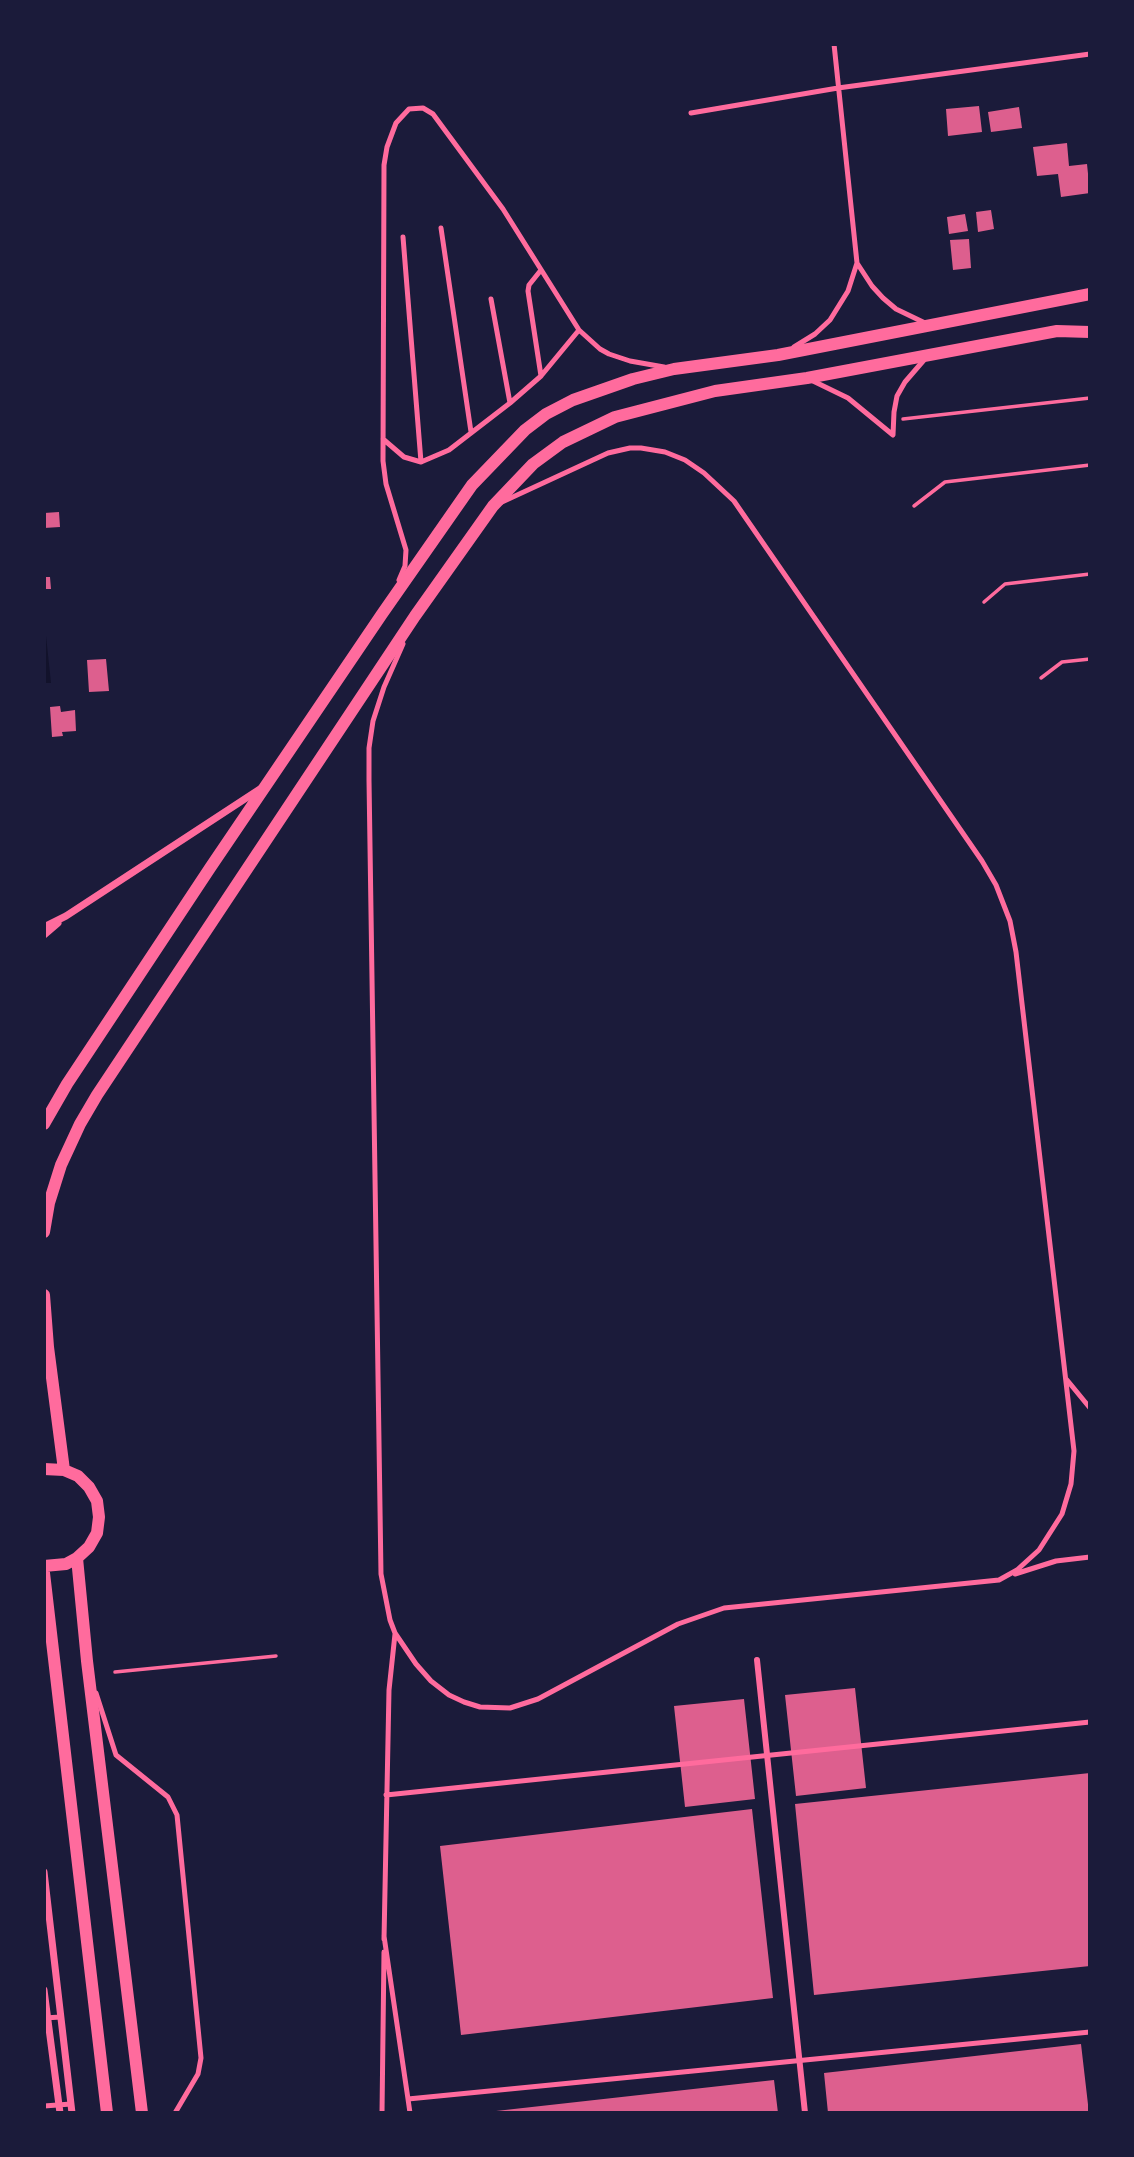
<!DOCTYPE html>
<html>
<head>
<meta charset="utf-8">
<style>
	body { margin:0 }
	#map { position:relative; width:1134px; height:2157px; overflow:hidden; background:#1b1b3a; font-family:Lato,sans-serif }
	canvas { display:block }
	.frame { position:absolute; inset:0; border:46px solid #1b1b3a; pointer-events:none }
</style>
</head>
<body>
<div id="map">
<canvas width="1134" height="2157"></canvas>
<div class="frame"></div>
</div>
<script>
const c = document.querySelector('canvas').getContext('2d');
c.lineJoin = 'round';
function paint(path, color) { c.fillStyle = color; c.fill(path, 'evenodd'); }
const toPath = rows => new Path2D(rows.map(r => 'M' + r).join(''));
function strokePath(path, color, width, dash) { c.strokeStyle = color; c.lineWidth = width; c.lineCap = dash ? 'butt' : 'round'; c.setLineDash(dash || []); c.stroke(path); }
paint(toPath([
	[44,617,51,683,44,683]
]), '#12122b');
paint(toPath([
	[979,106,982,132,948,136,946,109],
	[1019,107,1022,128,991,132,988,112],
	[1067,143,1069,166,1087,164,1090,193,1061,197,1058,174,1037,176,1033,147],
	[991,210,994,229,978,232,976,212],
	[965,214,968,231,949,234,947,217],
	[969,239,971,268,953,270,950,240],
	[59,512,60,527,44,528,44,513],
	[44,577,50,577,51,589,44,589],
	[106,659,109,691,89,692,87,660],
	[60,706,61,712,75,710,76,731,62,732,63,736,52,737,50,707],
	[855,1688,866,1788,796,1796,785,1695],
	[744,1699,755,1799,685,1807,674,1706],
	[1090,1773,1090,1966,814,1995,795,1804],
	[752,1809,773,1998,461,2035,440,1846],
	[1081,2044,1089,2113,828,2113,824,2073],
	[774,2080,778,2113,497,2113,496,2111]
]), '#dd5f8e');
strokePath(toPath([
	[903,419,1090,398],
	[914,506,945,482,1090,465],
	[984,602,1005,584,1090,574],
	[1041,678,1062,662,1090,659],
	[115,1672,276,1656]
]), '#ff6b9d', 3.5);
strokePath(toPath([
	[834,44,857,263],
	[691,113,838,88,1090,54],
	[441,228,471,432],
	[403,237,421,462],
	[491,299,510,403],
	[794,347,815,334,830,320,848,291,857,263,872,286,883,298,896,309,923,322],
	[541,376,528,291,529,285,541,270],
	[813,381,848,398,893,435,894,412,897,396,905,382,924,360],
	[383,439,404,457,421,462,449,450,510,403,541,376,579,330],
	[399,580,405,566,406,550,386,484,383,461,384,165,387,147,396,123,409,109,423,108,433,114,503,209,579,330,600,349,609,354,630,361,664,367],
	[403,644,384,687,373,721,369,748,369,780,381,1574,390,1620,395,1633,416,1664,431,1681,449,1695,464,1702,480,1707,510,1708,538,1699,678,1624,724,1608,999,1580,1017,1570,1039,1550,1062,1514,1071,1484,1074,1451,1016,952,1010,921,996,885,982,861,734,501,704,473,685,460,665,452,641,448,630,448,608,453,502,502],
	[1067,1380,1090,1408],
	[1015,1574,1056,1561,1090,1557],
	[96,1693,116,1755,168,1797,177,1815,201,2058,198,2074,175,2113],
	[386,1795,1090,1722],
	[384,1936,408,2099,1090,2032],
	[384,1939,389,1690,395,1634],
	[44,2018,61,2017],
	[408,2099,410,2113],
	[44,2106,71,2104],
	[382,2113,384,1952]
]), '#ff6b9d', 5);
strokePath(toPath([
	[757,1660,805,2113]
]), '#ff6b9d', 6);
strokePath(toPath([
	[44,927,66,916,260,789],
	[44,935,58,923],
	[44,1872,72,2113],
	[44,1990,60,2113]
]), '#ff6b9d', 7);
strokePath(toPath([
	[44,1124,67,1084,210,868,382,614,472,485,525,430,546,414,573,400,633,379,674,369,778,355,1090,294],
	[44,1232,49,1203,61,1165,80,1124,97,1095,415,616,493,506,533,464,563,442,615,417,715,391,807,378,1057,331,1090,332],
	[44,1295,48,1347,64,1470],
	[44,1469,64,1470,78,1476,89,1487,97,1501,99,1517,97,1533,89,1547,77,1558,66,1564,44,1566],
	[77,1558,87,1661,142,2113],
	[44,1573,107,2113]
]), '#ff6b9d', 12);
</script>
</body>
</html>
